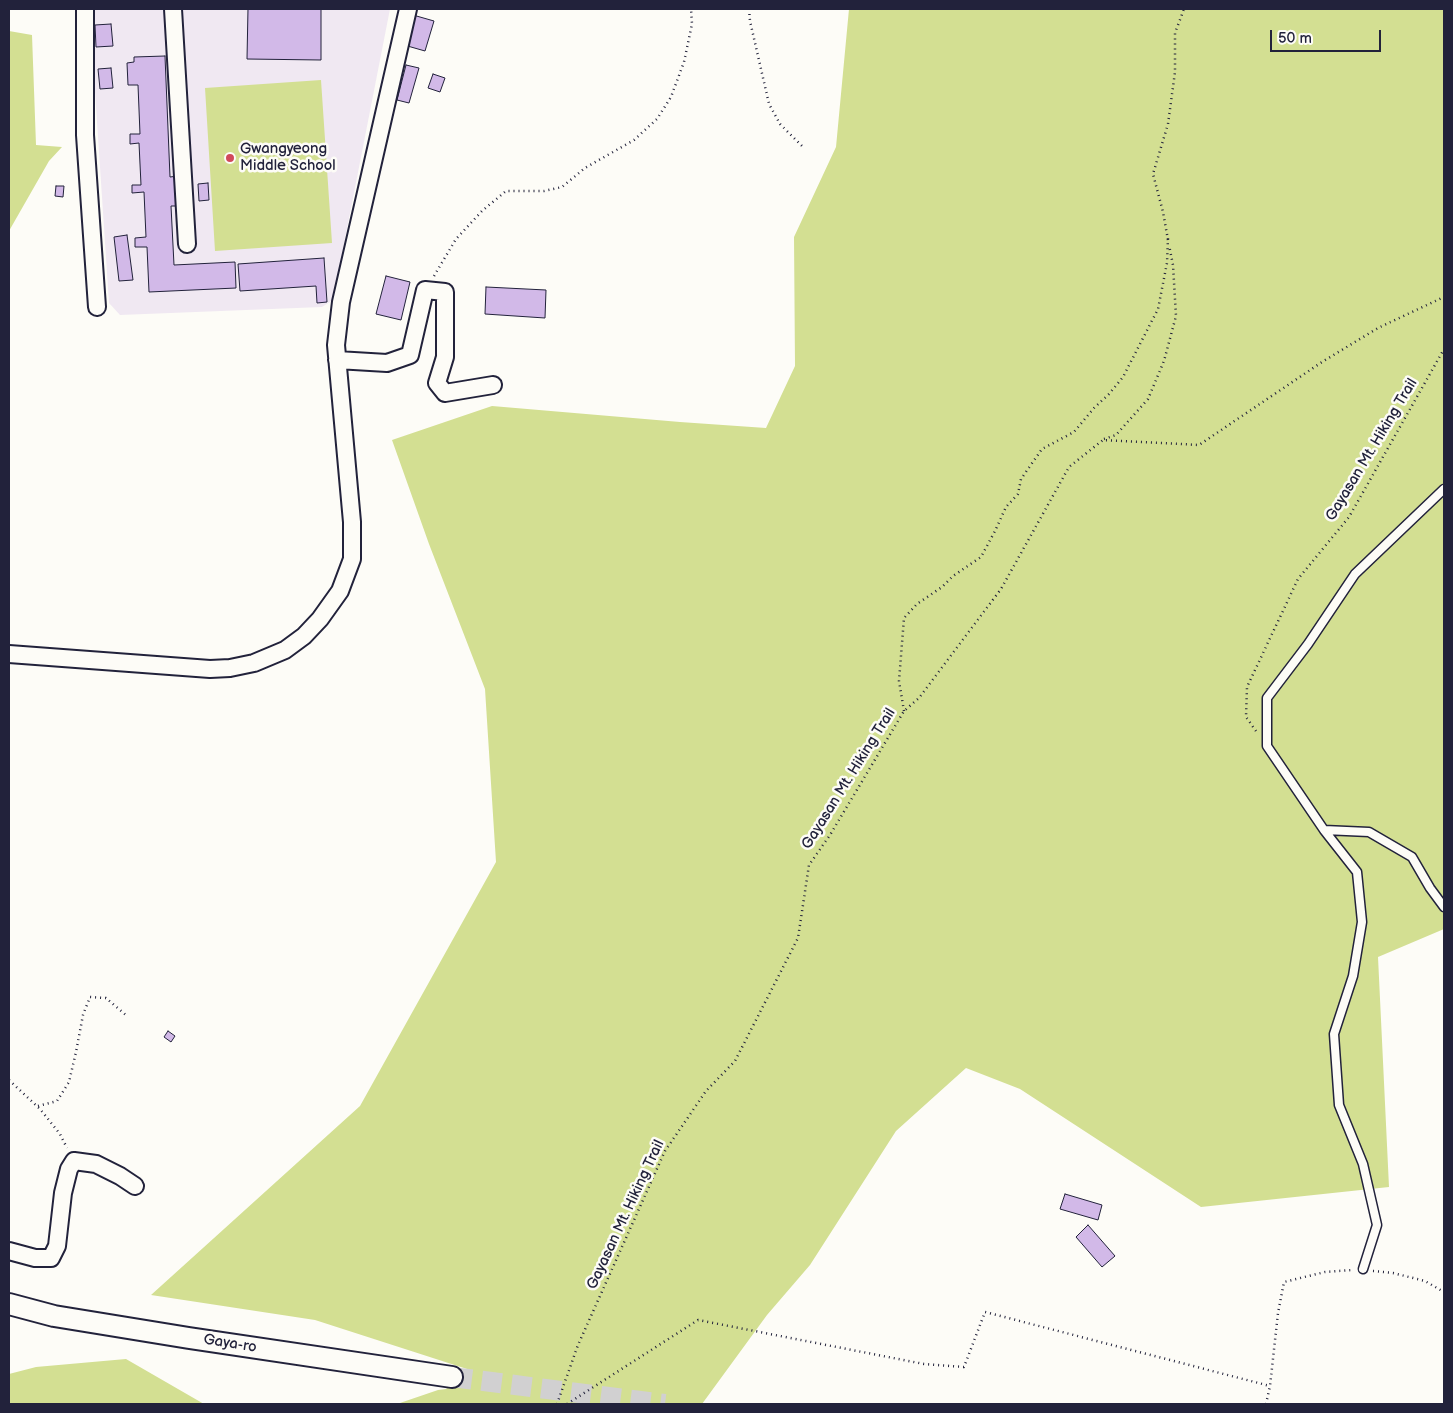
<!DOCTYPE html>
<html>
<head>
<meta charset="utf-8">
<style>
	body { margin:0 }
	#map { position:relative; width:1453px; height:1413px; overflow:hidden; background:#fdfcf7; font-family:"Balsamiq Sans",sans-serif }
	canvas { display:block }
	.frame { position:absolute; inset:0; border:10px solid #22223b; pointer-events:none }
	.scale { position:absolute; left:1270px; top:30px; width:111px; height:22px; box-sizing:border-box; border:2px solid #22223b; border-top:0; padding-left:6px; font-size:15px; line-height:18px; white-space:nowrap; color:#22223b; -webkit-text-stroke:4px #fdfcf7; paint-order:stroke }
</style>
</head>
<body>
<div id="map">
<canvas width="1453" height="1413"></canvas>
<div class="frame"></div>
<div class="scale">50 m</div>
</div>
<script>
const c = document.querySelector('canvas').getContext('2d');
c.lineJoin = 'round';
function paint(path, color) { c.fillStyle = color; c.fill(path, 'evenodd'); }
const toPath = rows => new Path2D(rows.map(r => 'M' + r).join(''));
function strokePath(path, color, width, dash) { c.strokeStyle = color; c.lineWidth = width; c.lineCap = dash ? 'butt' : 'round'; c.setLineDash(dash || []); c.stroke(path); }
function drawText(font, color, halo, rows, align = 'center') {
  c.font = font + ' "Balsamiq Sans",sans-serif'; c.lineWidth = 5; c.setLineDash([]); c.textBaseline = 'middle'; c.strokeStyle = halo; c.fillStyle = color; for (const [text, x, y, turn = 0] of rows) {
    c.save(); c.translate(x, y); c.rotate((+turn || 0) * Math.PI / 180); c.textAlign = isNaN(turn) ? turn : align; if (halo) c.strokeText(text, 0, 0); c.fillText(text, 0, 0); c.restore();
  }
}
paint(toPath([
	[96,9,390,9,333,300,322,307,120,315,109,303,90,16]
]), '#f0e8f2');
paint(toPath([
	[849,9,1444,9,1444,929,1378,957,1389,1187,1201,1207,1020,1089,966,1068,896,1131,810,1265,767,1315,702,1404,397,1404,438,1390,446,1389,467,1369,315,1320,151,1295,360,1106,496,862,485,689,429,544,392,440,492,406,680,422,766,428,795,366,794,237,836,147],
	[9,31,32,35,36,145,62,147,49,161,9,231],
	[321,80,332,243,215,251,205,88],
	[126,1359,204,1404,9,1404,9,1374,36,1367]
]), '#d3df92');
const building = toPath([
	[248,9,321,9,321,60,247,59,248,9],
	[413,15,434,21,425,51,404,45,413,15],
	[111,24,113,46,96,47,95,25,111,24],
	[165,56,170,177,178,176,179,206,171,206,174,265,235,262,236,288,149,292,147,247,135,247,135,238,146,237,144,192,132,193,132,185,141,185,139,143,130,144,130,134,140,134,138,85,128,85,127,63,134,62,134,57,165,56],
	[406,65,419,68,409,103,397,100,406,65],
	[111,68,113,88,100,89,98,69,111,68],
	[433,74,445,78,440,92,428,88,433,74],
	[208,183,209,200,199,201,198,184,208,183],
	[56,186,64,186,63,197,55,196,56,186],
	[127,235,133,280,119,281,114,237,127,235],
	[324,258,327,302,317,303,316,286,240,291,238,264,324,258],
	[386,276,410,282,401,320,376,314,386,276],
	[486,287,546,290,545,318,485,314,486,287],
	[168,1031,175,1036,171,1042,164,1037,168,1031],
	[1065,1194,1102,1205,1098,1220,1060,1209,1065,1194],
	[1088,1225,1115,1256,1102,1267,1076,1237,1088,1225]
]);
paint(building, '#d2b9e8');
strokePath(building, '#22223b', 1);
strokePath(toPath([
	[452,1377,665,1404]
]), '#d1d0d1', 20, [20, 10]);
const service = toPath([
	[1444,489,1355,574,1308,644,1267,698,1267,746,1324,830,1369,832,1412,857,1430,888,1444,907],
	[1324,830,1357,872,1362,922,1353,976,1334,1034,1339,1105,1363,1164,1377,1225,1363,1269]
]);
const minor = toPath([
	[85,9,85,135,97,307],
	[173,9,187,244],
	[337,360,387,363,410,355,425,290,445,292,445,357,437,383,445,393,493,385],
	[9,654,210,669,230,668,254,663,285,650,304,636,320,619,340,591,352,559,352,522,336,345,341,302,408,9],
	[9,1251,35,1258,51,1258,57,1246,63,1193,69,1169,74,1161,96,1164,120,1176,135,1186]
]);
const tertiary = toPath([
	[9,1304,54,1316,189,1338,452,1377]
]);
strokePath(service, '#22223b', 11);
strokePath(minor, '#22223b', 20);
strokePath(tertiary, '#22223b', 24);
strokePath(toPath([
	[749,9,750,21,769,104,780,124,802,146],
	[1168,240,1163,212,1153,174,1168,124,1175,72,1175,33,1184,9],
	[434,276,456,239,482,211,506,191,544,191,562,187,585,168,634,140,657,119,671,97,684,62,692,24,691,9],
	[1104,439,1116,435,1148,399,1164,361,1176,316,1173,265,1169,245],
	[904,711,899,681,904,618,917,604,942,587,953,576,981,557,995,531,1006,507,1018,494,1021,479,1042,449,1074,432,1094,408,1109,394,1123,377,1158,309,1167,263,1168,238],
	[1256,731,1246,717,1247,687,1298,579,1349,517,1444,349],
	[9,1080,40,1109,60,1134,67,1148],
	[38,1106,57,1101,69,1082,76,1052,83,1015,90,997,106,998,127,1016],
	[1373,1271,1393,1273,1425,1281,1444,1292],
	[557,1404,578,1345,665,1151,706,1091,735,1061,798,938,809,865,830,835,904,711,919,698,1001,589,1069,467,1103,440,1199,445,1322,362,1378,328,1444,297],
	[567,1404,698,1320,924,1364,964,1367,985,1312,1270,1386],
	[1266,1404,1270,1386,1278,1313,1284,1282,1325,1272,1352,1270]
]), '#22223b', 2.5, [1, 4]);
strokePath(service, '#fdfcf7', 8);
strokePath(minor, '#fdfcf7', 16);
strokePath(tertiary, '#fdfcf7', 20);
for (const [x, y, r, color] of [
	[230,158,5,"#d1495b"]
]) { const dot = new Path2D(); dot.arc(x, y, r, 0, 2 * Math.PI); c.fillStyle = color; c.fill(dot); strokePath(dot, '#fdfcf7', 2); }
drawText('15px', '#22223b', '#fdfcf7', [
	["Gwangyeong",240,149],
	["Middle School",240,166]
], 'left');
drawText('15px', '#22223b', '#fdfcf7', [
	["Gayasan Mt. Hiking Trail",1372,450,-59],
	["Gayasan Mt. Hiking Trail",849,779,-58],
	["Gayasan Mt. Hiking Trail",626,1215,-65],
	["Gaya-ro",230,1344,9]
]);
</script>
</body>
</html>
